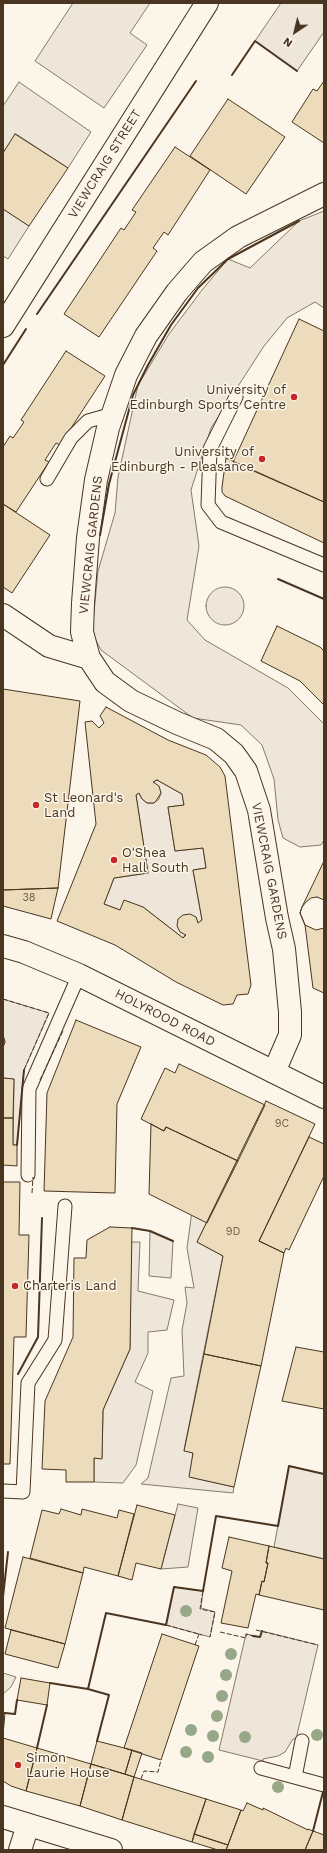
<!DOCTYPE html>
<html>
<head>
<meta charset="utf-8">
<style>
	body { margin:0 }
	#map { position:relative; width:327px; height:1853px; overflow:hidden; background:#fbf6e9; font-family:"Work Sans",sans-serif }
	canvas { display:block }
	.frame { position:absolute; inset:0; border:4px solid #4a3520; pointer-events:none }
	.north { position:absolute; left:275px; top:12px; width:40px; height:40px; -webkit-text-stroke:3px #fbf6e9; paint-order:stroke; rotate:215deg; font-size:11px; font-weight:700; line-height:16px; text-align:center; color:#4a3520 }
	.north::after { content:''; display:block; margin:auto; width:14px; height:18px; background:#4a3520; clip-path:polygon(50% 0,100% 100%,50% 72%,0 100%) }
</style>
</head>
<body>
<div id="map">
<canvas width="327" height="1853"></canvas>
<div class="frame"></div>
<div class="north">N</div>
</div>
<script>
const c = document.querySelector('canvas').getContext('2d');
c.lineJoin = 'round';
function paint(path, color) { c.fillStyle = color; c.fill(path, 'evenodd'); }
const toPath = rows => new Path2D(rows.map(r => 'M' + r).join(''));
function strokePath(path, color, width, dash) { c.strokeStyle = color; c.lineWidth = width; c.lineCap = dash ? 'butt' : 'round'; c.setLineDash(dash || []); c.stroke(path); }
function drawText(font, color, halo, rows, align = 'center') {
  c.font = font + ' "Work Sans",sans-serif'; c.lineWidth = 3; c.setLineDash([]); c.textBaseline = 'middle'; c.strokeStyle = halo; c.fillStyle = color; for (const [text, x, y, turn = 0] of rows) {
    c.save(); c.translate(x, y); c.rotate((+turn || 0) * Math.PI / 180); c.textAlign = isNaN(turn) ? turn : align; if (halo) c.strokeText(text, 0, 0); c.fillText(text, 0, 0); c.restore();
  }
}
const green = toPath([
	[73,3,150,3,130,33,147,45,104,108,35,61,73,3],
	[281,3,324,3,324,32,297,71,255,41,281,3],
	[19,82,91,132,68,168,16,134,3,153,3,106,19,82],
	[3,209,29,226,8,259,3,256,3,209],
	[324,211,324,308,315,302,287,318,264,346,211,428,191,490,199,546,187,620,205,640,288,688,324,724,324,840,321,845,300,847,283,838,278,820,274,779,262,745,241,725,193,718,101,650,92,633,98,571,115,513,118,477,138,385,169,334,202,290,228,259,250,268,299,221,324,211],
	'206 606a19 19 0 1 1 38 0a19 19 0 1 1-38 0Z',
	[157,780,182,794,184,805,168,807,175,851,203,848,206,868,193,870,202,920,198,923,196,917,183,938,143,907,120,910,104,904,114,878,148,873,136,795,139,793,142,799,147,803,154,803,159,799,161,793,153,782,157,780],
	[3,999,49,1013,24,1070,17,1145,13,1145,14,1079,3,1078,3,1047,5,1042,3,1035,3,999],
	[201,1144,238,1161,197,1242,223,1256,184,1450,193,1453,190,1477,234,1487,233,1493,141,1484,148,1478,171,1378,184,1376,182,1330,187,1303,185,1287,194,1288,187,1248,201,1144],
	[150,1231,173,1241,171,1278,149,1276,150,1231],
	[131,1242,140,1242,138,1291,174,1300,167,1330,148,1332,148,1353,135,1382,153,1391,136,1465,123,1483,94,1482,94,1458,102,1458,103,1410,130,1349,131,1242],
	[289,1466,324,1474,324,1559,274,1547,289,1466],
	[178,1504,198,1508,188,1567,161,1569,178,1504],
	[174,1587,203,1591,201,1608,215,1612,210,1637,166,1625,174,1587],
	[262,1631,318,1645,296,1739,293,1739,285,1752,278,1756,263,1759,263,1761,219,1750,246,1634,260,1637,262,1631],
	[3,1673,16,1677,11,1687,3,1694,3,1673]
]);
paint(green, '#ede6d9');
strokePath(green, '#887966', 1);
const building = toPath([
	[324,81,324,143,292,122,313,89,317,91,324,81],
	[228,99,285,137,246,194,190,156,228,99],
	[15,134,68,168,29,226,3,209,3,153,15,134],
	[175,147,210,170,168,235,164,232,153,248,157,251,99,337,64,314,121,228,124,230,136,212,132,210,175,147],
	[299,319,324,331,324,502,233,462,299,319],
	[66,351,105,376,60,445,56,443,45,460,49,462,16,512,3,504,3,447,10,436,13,438,24,422,21,420,66,351],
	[226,458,324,502,324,543,225,496,222,492,222,487,226,458],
	[3,504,50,535,12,593,3,587,3,504],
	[277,626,320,647,324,651,324,705,300,681,261,661,277,626],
	[3,689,80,701,58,888,3,890,3,689],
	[106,707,168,740,206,755,220,767,225,776,251,985,248,994,237,995,233,1004,223,1005,176,982,115,945,57,921,96,824,85,722,92,721,99,728,104,723,100,716,106,707],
	[157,780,182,794,184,805,168,807,175,851,203,848,206,868,193,870,202,920,198,923,196,917,190,914,183,915,178,919,177,926,180,932,186,935,183,938,143,907,124,900,120,910,104,904,114,878,148,873,136,795,139,793,142,799,147,803,154,803,156,801,161,793,159,786,153,782,157,780],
	[324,861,324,993,313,988,305,925,300,913,302,907,324,861],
	[58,888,51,919,3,906,3,890,58,888],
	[317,897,324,900,324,928,316,930,305,925,300,913,302,907,306,902,311,898,317,897],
	[76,1020,141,1047,117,1104,115,1193,44,1191,47,1093,76,1020],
	[3,1035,5,1042,3,1047,3,1035],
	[179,1064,265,1105,238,1161,166,1127,164,1131,141,1119,165,1068,175,1073,179,1064],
	[3,1078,14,1079,13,1118,3,1118,3,1078],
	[266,1101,315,1124,259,1241,284,1253,261,1366,204,1354,223,1256,197,1242,266,1101],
	[3,1118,13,1118,13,1145,17,1145,17,1166,3,1165,3,1118],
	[151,1124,164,1131,166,1127,238,1161,207,1223,149,1194,151,1124],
	[309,1137,324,1144,324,1176,289,1250,286,1248,284,1253,259,1241,309,1137],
	[3,1182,20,1182,19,1235,29,1235,26,1337,14,1337,10,1464,3,1464,3,1182],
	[110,1227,132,1228,130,1349,103,1410,102,1459,94,1458,94,1482,66,1482,66,1470,42,1469,45,1401,73,1337,74,1258,86,1258,87,1240,110,1227],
	[296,1347,324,1352,324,1409,282,1401,296,1347],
	[204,1354,261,1366,234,1487,189,1477,193,1453,184,1451,204,1354],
	[137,1505,175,1515,161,1569,136,1563,132,1580,118,1576,137,1505],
	[61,1509,81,1515,82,1509,117,1518,119,1510,134,1514,118,1576,84,1567,83,1573,30,1558,42,1510,59,1514,61,1509],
	[229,1537,269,1546,266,1563,268,1563,264,1582,262,1581,259,1595,256,1594,248,1628,221,1623,232,1571,222,1568,229,1537],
	[269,1546,324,1559,324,1610,259,1595,262,1581,264,1582,268,1563,266,1563,269,1546],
	[23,1557,83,1573,65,1644,5,1628,23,1557],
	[11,1630,65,1644,58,1668,5,1654,11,1630],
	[162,1634,199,1646,161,1760,124,1748,162,1634],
	[21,1678,50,1683,47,1705,17,1700,21,1678],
	[3,1712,5,1713,3,1735,3,1712],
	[3,1738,37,1748,26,1791,11,1786,3,1781,3,1738],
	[97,1741,132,1750,125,1774,91,1764,97,1741],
	[37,1748,91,1764,80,1806,26,1791,37,1748],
	[132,1750,142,1753,134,1777,125,1774,132,1750],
	[91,1764,134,1777,122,1820,80,1806,91,1764],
	[134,1777,206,1799,192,1842,122,1820,134,1777],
	[206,1799,241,1810,228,1845,194,1834,206,1799],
	[247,1803,263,1810,263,1808,308,1830,308,1829,313,1831,305,1850,226,1850,241,1810,243,1811,247,1803],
	[313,1831,324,1835,324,1850,305,1850,313,1831],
	[194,1834,228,1845,226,1850,218,1850,192,1842,194,1834]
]);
paint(building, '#ecdcbc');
strokePath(building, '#4a3520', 1);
const lane = toPath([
	[236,397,210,449,208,505,221,522,324,565],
	[47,479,71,438,88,421,113,414],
	[28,1175,29,1089,79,975],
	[3,1491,23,1492,28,1383,55,1340,65,1206],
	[261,1768,324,1785],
	[295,1777,302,1741]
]);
const street = toPath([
	[3,326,207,3],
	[3,615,49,646,89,658],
	[274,1072,290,1035,290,1012,284,949,277,918,259,810,246,771,234,754,216,739,177,723,131,701,105,682,89,658,82,632,83,603,88,538,96,480,108,428,126,375,146,336,177,292,203,262,238,237,324,194],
	[20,1850,28,1825]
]);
const secondary = toPath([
	[3,946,24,952,79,975,324,1097],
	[3,1817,111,1850]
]);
strokePath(lane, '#4a3520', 15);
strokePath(street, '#4a3520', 24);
strokePath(secondary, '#4a3520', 24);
strokePath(lane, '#fbf6e9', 13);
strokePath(street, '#fbf6e9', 22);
strokePath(secondary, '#fbf6e9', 22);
strokePath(toPath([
	[3,999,49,1013,24,1070],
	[40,1080,63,1031],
	[32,1193,33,1177],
	[203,1591,200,1609,215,1612,210,1637],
	[166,1625,202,1635],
	[256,1630,318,1645],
	[220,1632,246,1638,246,1634,253,1636],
	[195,1645,199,1634],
	[141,1779,144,1771,158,1772,161,1760]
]), '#4a3520', 1, [5, 2]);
strokePath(toPath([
	[232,75,255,41,297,71],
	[37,314,196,81],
	[3,365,26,329],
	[100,535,109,484,133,395,148,365,171,325,198,288,228,259,299,221],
	[278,579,324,599],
	[17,1145,24,1070],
	[132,1228,150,1231,173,1241],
	[18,1374,38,1337,42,1218],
	[3,1597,8,1552],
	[253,1636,260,1637,262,1631],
	[50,1683,88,1689,109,1695,97,1741],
	[88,1689,106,1613,166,1625,174,1587,203,1591,216,1516,278,1526,289,1466,324,1474],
	[5,1713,15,1714,17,1700],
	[37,1748,47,1705],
	[313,1831,323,1792]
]), '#4a3520', 2);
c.fillStyle = '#96a887';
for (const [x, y] of [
	[186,1611],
	[231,1654],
	[226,1675],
	[222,1696],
	[217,1716],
	[191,1730],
	[317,1735],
	[213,1736],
	[245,1737],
	[186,1752],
	[208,1757],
	[278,1787]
]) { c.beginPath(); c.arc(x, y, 6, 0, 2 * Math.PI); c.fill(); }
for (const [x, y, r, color] of [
	[294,397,4,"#c62828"],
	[262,459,4,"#c62828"],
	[36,805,4,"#c62828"],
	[114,860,4,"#c62828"],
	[15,1286,4,"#c62828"],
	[18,1765,4,"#c62828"]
]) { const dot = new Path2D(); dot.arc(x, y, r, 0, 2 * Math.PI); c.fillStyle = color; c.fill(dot); strokePath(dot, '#fbf6e9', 1.5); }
drawText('11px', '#725f47', null, [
	["38",29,898],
	["9C",282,1124],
	["9D",233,1232]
]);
drawText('13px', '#4a3520', '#fbf6e9', [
	["VIEWCRAIG STREET",105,164,-58],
	["VIEWCRAIG GARDENS",91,545,-84],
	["VIEWCRAIG GARDENS",269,871,79],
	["HOLYROOD ROAD",165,1018,27]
]);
drawText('13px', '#4a3520', '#fbf6e9', [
	["University of",286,390,"right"],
	["Edinburgh Sports Centre",286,405,"right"],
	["University of",254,452,"right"],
	["Edinburgh - Pleasance",254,467,"right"],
	["St Leonard's",44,798],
	["Land",44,813],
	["O'Shea",122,853],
	["Hall South",122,868],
	["Charteris Land",23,1286],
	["Simon",26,1758],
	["Laurie House",26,1773]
], 'left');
</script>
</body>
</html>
